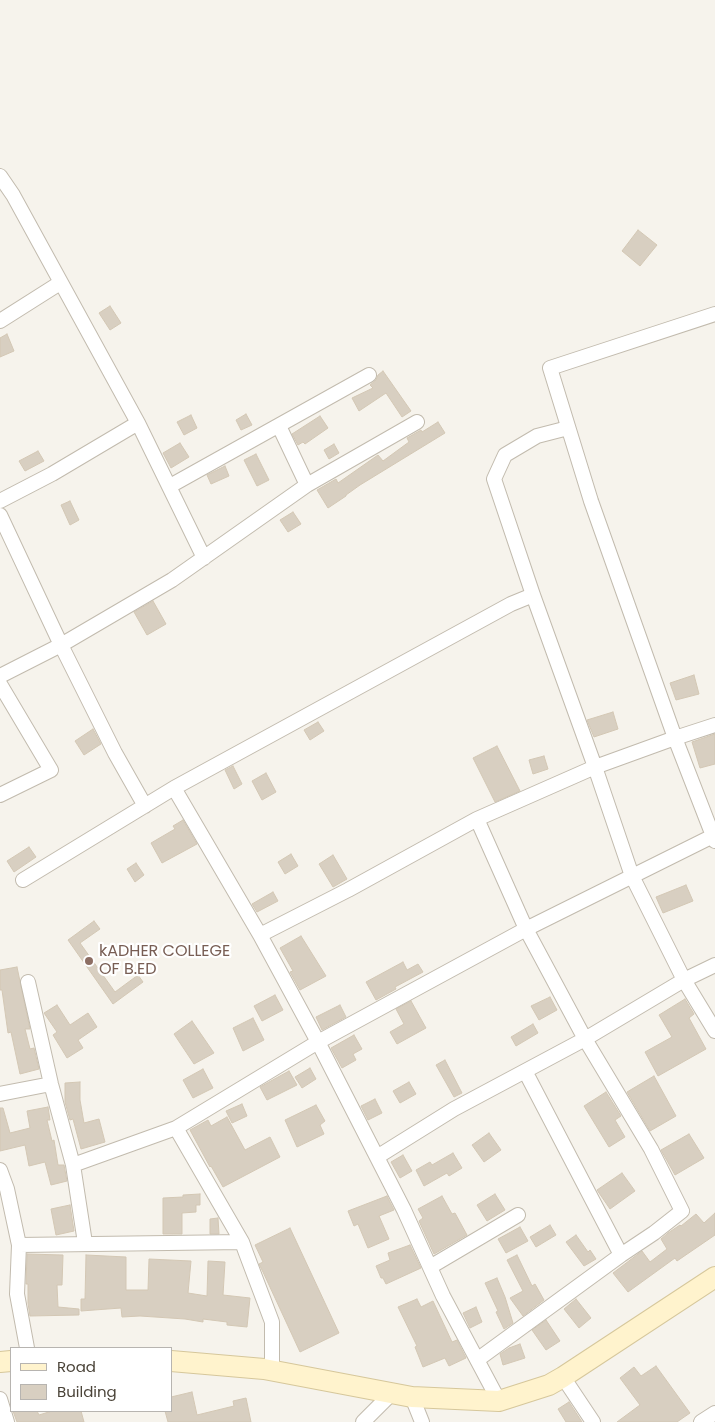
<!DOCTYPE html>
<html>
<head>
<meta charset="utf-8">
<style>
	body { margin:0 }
	#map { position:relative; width:715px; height:1422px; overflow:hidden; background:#f6f3ec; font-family:Poppins,sans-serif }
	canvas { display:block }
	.legend { position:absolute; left:10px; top:1347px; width:162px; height:65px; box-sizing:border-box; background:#fff; border:1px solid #b7b4b0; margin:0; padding:6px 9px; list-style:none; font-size:15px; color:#4b4439 }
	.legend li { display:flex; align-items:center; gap:10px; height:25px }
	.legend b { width:25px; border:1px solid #b7b4b0 }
</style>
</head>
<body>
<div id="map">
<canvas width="715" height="1422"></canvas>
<ul class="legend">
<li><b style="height:6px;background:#fff3cd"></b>Road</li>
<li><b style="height:14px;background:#d8cfc1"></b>Building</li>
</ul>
</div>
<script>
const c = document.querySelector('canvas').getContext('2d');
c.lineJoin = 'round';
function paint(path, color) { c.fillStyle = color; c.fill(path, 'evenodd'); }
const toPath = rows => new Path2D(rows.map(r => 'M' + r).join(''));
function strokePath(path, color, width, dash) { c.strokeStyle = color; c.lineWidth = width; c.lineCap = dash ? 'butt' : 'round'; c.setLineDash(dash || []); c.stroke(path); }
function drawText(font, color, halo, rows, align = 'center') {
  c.font = font + ' Poppins,sans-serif'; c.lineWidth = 4.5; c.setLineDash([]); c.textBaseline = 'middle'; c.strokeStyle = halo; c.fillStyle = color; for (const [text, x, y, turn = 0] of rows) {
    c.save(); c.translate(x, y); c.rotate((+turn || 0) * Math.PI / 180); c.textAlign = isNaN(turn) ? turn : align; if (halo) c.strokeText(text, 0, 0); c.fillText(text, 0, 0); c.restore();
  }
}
const building = toPath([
	[638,230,657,245,640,266,622,251,638,230],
	[110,306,121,323,110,330,99,313,110,306],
	[7,334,14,351,0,357,0,338,7,334],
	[383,371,411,411,402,417,386,393,359,411,352,398,373,388,370,385,376,380,378,375,383,371],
	[246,414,252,425,241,430,236,420,246,414],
	[191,415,197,428,184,435,177,422,191,415],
	[320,416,328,428,305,444,303,442,298,445,292,434,320,416],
	[438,422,445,433,360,485,346,495,346,496,328,508,317,490,336,479,338,483,378,455,383,461,409,442,407,438,421,430,422,432,438,422],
	[180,443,189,457,171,468,163,453,180,443],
	[334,444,339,453,329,459,324,450,334,444],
	[38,451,44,461,25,471,19,461,38,451],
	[256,454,269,480,257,486,244,460,256,454],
	[225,466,229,476,211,484,207,475,225,466],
	[70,501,79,520,70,525,61,505,70,501],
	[293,512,301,524,288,532,280,520,293,512],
	[153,601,166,624,147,635,134,612,153,601],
	[694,675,699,694,676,700,670,683,694,675],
	[613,712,618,729,594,737,587,720,613,712],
	[318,722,324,731,310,740,304,730,318,722],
	[93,729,101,744,84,755,75,741,93,729],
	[715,734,715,764,700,768,692,742,715,734],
	[497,746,520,791,495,802,473,758,497,746],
	[544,756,548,769,533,774,529,760,544,756],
	[233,766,242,784,234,789,225,770,233,766],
	[266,773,276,792,262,800,252,781,266,773],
	[183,820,197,844,162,863,151,843,175,829,173,826,183,820],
	[29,847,36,857,14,872,7,861,29,847],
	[291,854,298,866,285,874,278,862,291,854],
	[333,855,347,879,333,887,319,864,333,855],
	[136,863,144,875,135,882,127,869,136,863],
	[686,885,693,901,663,913,656,897,686,885],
	[273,892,278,901,257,912,252,904,273,892],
	[94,921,100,929,80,943,115,992,138,975,143,982,113,1004,68,940,94,921],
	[301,936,326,976,300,990,290,972,293,971,280,948,301,936],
	[403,962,407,970,418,964,423,972,395,987,396,989,376,1000,366,982,403,962],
	[17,967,30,1029,25,1029,30,1049,34,1048,39,1069,20,1074,11,1032,8,1033,2,990,0,990,0,970,17,967],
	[275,995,283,1010,262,1021,254,1006,275,995],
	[550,997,557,1010,539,1020,531,1006,550,997],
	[685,999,694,1014,689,1018,706,1049,658,1076,645,1052,672,1037,659,1015,685,999],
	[411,1001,426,1028,397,1044,390,1032,404,1024,396,1009,411,1001],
	[57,1005,70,1025,88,1013,97,1027,78,1040,83,1048,67,1058,53,1035,57,1032,44,1013,57,1005],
	[340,1005,346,1017,322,1030,316,1017,340,1005],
	[253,1018,264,1040,243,1051,233,1028,253,1018],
	[192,1021,214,1053,194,1064,174,1034,192,1021],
	[533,1024,538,1033,516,1046,511,1037,533,1024],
	[354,1035,362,1049,353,1054,356,1060,342,1068,331,1048,354,1035],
	[445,1060,462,1093,454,1097,436,1065,445,1060],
	[310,1068,316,1079,302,1088,295,1077,310,1068],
	[203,1069,213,1088,193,1098,183,1080,203,1069],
	[289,1071,297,1085,267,1100,260,1087,289,1071],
	[654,1076,676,1116,650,1131,627,1092,654,1076],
	[80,1082,80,1100,84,1123,99,1119,105,1142,81,1149,73,1119,70,1120,65,1102,65,1083,80,1082],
	[409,1082,416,1094,400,1103,393,1091,409,1082],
	[606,1092,621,1116,615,1120,625,1137,609,1147,584,1106,606,1092],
	[375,1099,382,1113,368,1120,361,1106,375,1099],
	[242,1104,247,1116,232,1123,226,1111,242,1104],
	[316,1105,325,1121,320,1125,324,1134,297,1147,285,1120,316,1105],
	[48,1107,50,1120,47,1120,52,1141,54,1140,58,1165,64,1165,67,1181,51,1185,45,1162,29,1166,25,1145,0,1151,0,1108,3,1108,10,1133,30,1128,27,1111,48,1107],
	[227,1117,245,1150,270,1137,280,1157,223,1187,211,1166,210,1167,190,1130,208,1120,211,1126,227,1117],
	[489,1133,501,1150,484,1162,472,1145,489,1133],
	[689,1134,704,1158,675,1175,661,1150,689,1134],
	[453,1153,462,1168,449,1176,447,1173,424,1186,416,1170,430,1162,432,1165,453,1153],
	[403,1155,412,1171,400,1178,391,1162,403,1155],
	[622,1173,635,1191,610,1209,597,1190,622,1173],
	[200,1194,200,1205,196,1205,196,1212,182,1213,182,1234,163,1234,163,1198,183,1197,183,1195,200,1194],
	[495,1194,505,1210,487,1221,477,1205,495,1194],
	[387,1196,394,1210,379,1216,389,1239,368,1248,358,1224,354,1226,348,1211,387,1196],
	[442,1196,452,1214,455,1213,467,1235,434,1254,419,1221,423,1218,418,1209,442,1196],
	[70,1205,74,1231,56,1235,51,1209,70,1205],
	[715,1213,715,1235,677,1261,675,1258,628,1292,613,1273,642,1251,650,1262,667,1249,661,1239,668,1233,680,1225,681,1226,696,1214,704,1223,715,1213],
	[218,1218,219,1234,210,1234,210,1219,218,1218],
	[550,1225,556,1235,536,1247,530,1237,550,1225],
	[520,1227,528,1241,506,1253,498,1239,520,1227],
	[290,1228,339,1333,300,1352,263,1272,259,1264,263,1262,255,1245,290,1228],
	[576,1235,588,1252,590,1250,596,1259,584,1266,566,1242,576,1235],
	[410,1245,421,1268,386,1284,383,1278,381,1278,376,1266,390,1260,388,1253,410,1245],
	[27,1254,63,1255,62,1285,57,1285,58,1307,79,1309,79,1315,30,1316,28,1303,28,1284,26,1284,27,1254],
	[86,1255,126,1257,126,1290,148,1290,149,1259,191,1261,188,1293,207,1296,208,1261,225,1262,223,1295,250,1298,247,1327,227,1325,227,1322,203,1319,203,1322,185,1319,140,1316,122,1317,121,1308,81,1311,81,1299,85,1299,86,1255],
	[517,1255,532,1286,535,1284,544,1300,523,1316,510,1298,523,1291,507,1260,517,1255],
	[497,1278,505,1297,513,1323,504,1329,496,1312,498,1311,485,1283,497,1278],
	[417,1299,421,1307,433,1301,452,1342,457,1340,466,1358,449,1366,445,1358,423,1367,415,1347,417,1346,398,1307,417,1299],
	[576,1299,591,1318,579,1328,564,1309,576,1299],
	[476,1307,482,1322,470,1328,463,1313,476,1307],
	[546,1320,560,1341,546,1350,532,1330,546,1320],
	[520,1344,525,1358,503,1365,500,1354,509,1348,520,1344],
	[656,1366,690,1413,677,1422,617,1422,640,1405,620,1378,634,1367,641,1376,656,1366],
	[192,1392,197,1415,234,1406,233,1401,246,1398,251,1422,168,1422,165,1411,171,1411,171,1397,192,1392],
	[569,1402,582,1422,566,1422,558,1409,569,1402],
	[13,1411,37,1411,39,1415,52,1411,81,1411,84,1422,17,1422,13,1411]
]);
paint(building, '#d8cfc1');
strokePath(building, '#d3c7b4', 1);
const minor = toPath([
	[0,176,13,195,138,423,204,558],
	[715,314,550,368,591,501,675,738,715,725],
	[0,321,60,283],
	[279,426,307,485],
	[170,486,369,375],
	[0,501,52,474,138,423],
	[0,515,61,645,115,753,145,806],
	[0,676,61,645,172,580,307,485,417,422],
	[0,684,51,770,0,795],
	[174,788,511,604,533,595],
	[477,819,526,929,585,1039,651,1149,682,1211,654,1233,621,1255],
	[715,841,675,738,595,767,632,876,684,980,715,1031],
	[23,880,174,788,260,935,318,1042,404,1210,443,1296,499,1401],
	[260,935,348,890,477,819,595,767,533,595,494,479,505,455,537,436,568,428],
	[28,982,51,1084,73,1165,85,1243],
	[0,1094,51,1084],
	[176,1128,242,1242,246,1253,272,1322,272,1371],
	[377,1157,454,1109,585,1039,684,980,715,965],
	[73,1165,176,1128,318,1042,526,929,713,836],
	[0,1170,7,1189,19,1245,17,1294,27,1348],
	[19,1245,242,1242],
	[430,1267,518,1215],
	[477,1360,621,1255,525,1071],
	[563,1377,593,1422],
	[412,1397,422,1422],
	[0,1399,7,1422],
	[363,1422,392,1393],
	[701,1422,715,1413]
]);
const secondary = toPath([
	[171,1361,264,1369,412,1397,499,1401,549,1385,563,1377,715,1277],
	[0,1362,11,1361]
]);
strokePath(minor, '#c2bbae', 16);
strokePath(secondary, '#d6c79b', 22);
strokePath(minor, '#fff', 14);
strokePath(secondary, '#fff3cd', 20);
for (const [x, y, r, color] of [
	[89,961,5,"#8d6e63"]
]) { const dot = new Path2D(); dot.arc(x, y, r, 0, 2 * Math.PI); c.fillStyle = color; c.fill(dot); strokePath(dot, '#fff', 2); }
drawText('16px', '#785e54', '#fff', [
	["kADHER COLLEGE",99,952],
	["OF B.ED",99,970]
], 'left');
</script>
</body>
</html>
